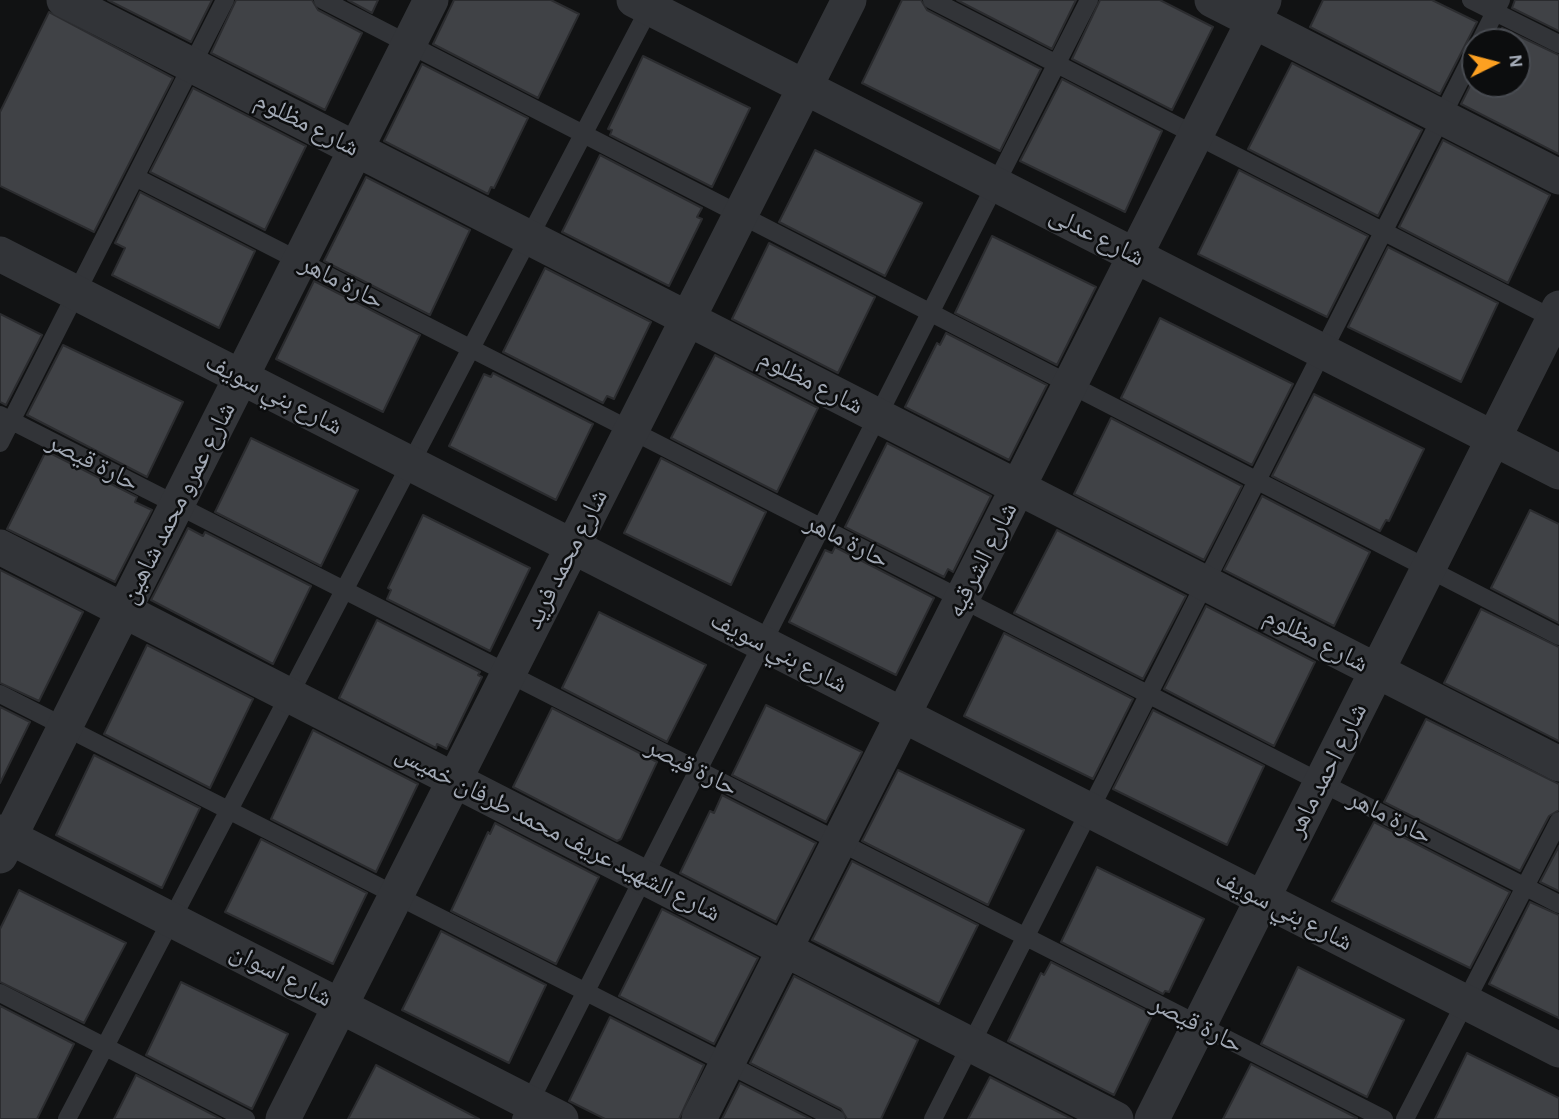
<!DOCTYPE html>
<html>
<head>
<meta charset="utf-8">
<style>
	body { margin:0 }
	#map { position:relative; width:1559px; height:1119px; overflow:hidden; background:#111213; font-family:"Alegreya Sans",sans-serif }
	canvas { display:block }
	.north { position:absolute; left:1461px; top:28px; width:70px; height:70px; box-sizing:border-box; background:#0c0d0e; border:2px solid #484b51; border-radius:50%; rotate:84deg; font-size:19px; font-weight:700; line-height:28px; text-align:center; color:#a2a9b5 }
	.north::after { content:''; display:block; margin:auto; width:24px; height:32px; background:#fca021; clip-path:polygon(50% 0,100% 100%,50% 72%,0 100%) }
</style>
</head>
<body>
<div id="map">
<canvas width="1559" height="1119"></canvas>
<div class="north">N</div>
</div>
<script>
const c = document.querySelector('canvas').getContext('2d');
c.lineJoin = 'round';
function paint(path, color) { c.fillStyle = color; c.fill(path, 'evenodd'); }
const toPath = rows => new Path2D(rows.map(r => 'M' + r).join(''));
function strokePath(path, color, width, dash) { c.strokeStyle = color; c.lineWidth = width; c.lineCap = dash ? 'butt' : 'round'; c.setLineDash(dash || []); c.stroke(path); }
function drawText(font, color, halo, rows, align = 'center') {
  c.font = font + ' "Alegreya Sans","Noto Naskh Arabic",sans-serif'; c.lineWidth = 5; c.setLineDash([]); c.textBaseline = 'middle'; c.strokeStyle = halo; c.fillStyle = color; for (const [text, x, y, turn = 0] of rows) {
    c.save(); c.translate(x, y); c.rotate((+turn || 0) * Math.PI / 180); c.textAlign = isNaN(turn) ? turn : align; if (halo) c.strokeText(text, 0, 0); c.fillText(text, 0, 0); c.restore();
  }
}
const building = toPath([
	[108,0,212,0,191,42,108,0],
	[236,0,312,0,318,10,362,33,325,110,211,53,236,0],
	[348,0,378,0,372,13,348,0],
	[454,0,551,0,579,14,538,98,433,44,454,0],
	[902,0,921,0,927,10,1041,69,1000,151,862,83,902,0],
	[957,0,1076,0,1052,49,957,0],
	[1100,0,1160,0,1213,27,1172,110,1072,59,1100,0],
	[1323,0,1432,0,1477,22,1440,94,1310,27,1323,0],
	[1515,0,1559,0,1559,31,1512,8,1515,0],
	[49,12,173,78,94,232,0,186,0,112,49,12],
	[1502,28,1559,55,1559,154,1461,104,1475,76,1475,84,1517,84,1517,42,1493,42,1502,28],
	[643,56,750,108,712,187,610,135,612,130,608,129,643,56],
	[1292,63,1422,130,1378,216,1248,149,1292,63],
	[422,64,528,118,494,188,491,187,488,194,384,141,422,64],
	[1062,79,1162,131,1125,212,1020,161,1062,79],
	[193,88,306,146,265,230,150,172,193,88],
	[1443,140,1550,195,1508,283,1399,227,1443,140],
	[815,150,922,203,885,276,779,222,815,150],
	[600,155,702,208,697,217,702,219,669,286,562,232,600,155],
	[1239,170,1368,236,1327,317,1198,254,1239,170],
	[366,177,470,230,430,315,324,261,366,177],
	[140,192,255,251,219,328,112,275,125,248,115,243,140,192],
	[992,236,1096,287,1057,365,955,313,992,236],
	[769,243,875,297,838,373,732,319,769,243],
	[1388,247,1498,303,1461,382,1348,327,1388,247],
	[545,268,651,322,614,399,607,396,603,403,503,352,545,268],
	[314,281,420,335,383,412,276,359,314,281],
	[0,314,42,335,6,405,0,402,0,314],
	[1160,318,1293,384,1252,465,1121,398,1160,318],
	[946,333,1047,385,1009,460,905,407,937,343,940,345,946,333],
	[63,345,183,402,147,477,27,415,63,345],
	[715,355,818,408,777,492,671,438,715,355],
	[493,373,593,424,556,500,449,446,484,374,491,377,493,373],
	[1314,394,1424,449,1389,521,1386,520,1380,531,1272,476,1314,394],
	[1111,418,1242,486,1204,560,1074,494,1111,418],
	[251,438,358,490,321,566,215,512,251,438],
	[887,443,991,496,953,572,948,569,944,577,845,527,887,443],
	[46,451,137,497,135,502,152,510,115,582,7,529,46,451],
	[661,458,766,512,731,585,624,533,661,458],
	[1262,496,1370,552,1334,626,1224,570,1262,496],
	[1530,510,1559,524,1559,623,1491,588,1530,510],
	[423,515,530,568,490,651,387,599,391,590,388,588,423,515],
	[188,528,203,536,205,532,311,586,273,664,151,600,188,528],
	[1057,530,1186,596,1143,679,1014,613,1057,530],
	[835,547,934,598,896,675,789,622,825,550,832,553,835,547],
	[0,570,83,612,39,701,0,683,0,570],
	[1206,606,1315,662,1274,746,1164,689,1206,606],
	[1481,609,1559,647,1559,741,1444,683,1481,609],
	[599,612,706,665,667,742,562,688,599,612],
	[377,620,480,672,478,675,482,677,447,749,437,744,436,748,339,698,377,620],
	[1004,633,1133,699,1093,779,964,716,1004,633],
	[147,645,253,699,210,788,104,734,147,645],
	[766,705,862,752,826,822,732,775,766,705],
	[0,707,30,722,0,783,0,707],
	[552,708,657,762,621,839,617,841,513,787,552,708],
	[1153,710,1264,766,1227,845,1113,789,1153,710],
	[1426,719,1559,784,1559,810,1549,816,1520,871,1384,802,1426,719],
	[313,730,418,784,376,872,271,819,313,730],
	[94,755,200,808,162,888,56,835,94,755],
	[898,770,1024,830,988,905,862,841,898,770],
	[722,795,816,843,776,922,680,873,710,811,714,813,722,795],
	[1374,822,1510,892,1470,968,1332,901,1374,822],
	[495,823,599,877,556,964,451,911,488,832,490,834,495,823],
	[261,839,367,893,333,964,225,912,261,839],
	[1559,846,1559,891,1540,882,1559,846],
	[852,861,978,925,939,1004,812,940,852,861],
	[1097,867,1204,919,1169,992,1165,991,1163,994,1061,942,1097,867],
	[19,890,126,943,84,1023,0,982,0,929,19,890],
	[1530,902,1559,915,1559,1018,1489,984,1530,902],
	[662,909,758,958,714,1044,619,996,662,909],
	[441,931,546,985,509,1063,402,1010,441,931],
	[1051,962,1153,1014,1114,1095,1008,1041,1041,973,1044,975,1051,962],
	[1298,967,1404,1020,1367,1097,1261,1044,1298,967],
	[794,976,918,1040,881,1119,847,1119,841,1109,750,1063,794,976],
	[181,982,288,1034,252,1109,146,1055,181,982],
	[0,1006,74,1044,37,1119,0,1119,0,1006],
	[610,1017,704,1065,679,1119,605,1119,569,1101,610,1017],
	[1467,1053,1559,1098,1559,1119,1435,1119,1467,1053],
	[1251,1064,1357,1118,1356,1119,1223,1119,1251,1064],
	[376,1065,479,1119,348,1119,376,1065],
	[136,1075,221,1119,114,1119,136,1075],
	[990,1077,1072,1119,968,1119,990,1077],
	[740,1083,811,1119,722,1119,740,1083]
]);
paint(building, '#404246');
strokePath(building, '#2b2c2f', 2);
strokePath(toPath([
	[323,0,1559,636],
	[932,0,1558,321],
	[1471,0,1559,44],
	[1480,42,1501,0],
	[135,177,1559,904],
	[0,415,1384,1119],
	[0,443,225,0],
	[0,694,836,1119],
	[0,993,246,1119],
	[67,1119,652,3],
	[521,1119,1089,0],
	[933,1119,1475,51],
	[1405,1119,1559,821]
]), '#323438', 18);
strokePath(toPath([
	[64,0,1559,764],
	[634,0,1559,472],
	[1212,0,1559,177],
	[0,254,1559,1050],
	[0,547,1116,1119],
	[0,832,561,1119],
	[0,856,431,0],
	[283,1119,849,0],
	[699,1119,1264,0],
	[1152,1119,1559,308]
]), '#323438', 35);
drawText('26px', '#a2a9b5', '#0c0d0e', [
	["شارع مظلوم",307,124,27],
	["شارع عدلى",1097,236,27],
	["حارة ماهر",342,282,27],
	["شارع مظلوم",811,382,27],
	["شارع بني سويف",274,394,27],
	["حارة قيصر",93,462,27],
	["شارع عمرو محمد شاهين",178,503,-63],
	["حارة ماهر",847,541,27],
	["شارع محمد فريد",566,559,-63],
	["شارع الشرقيه",982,560,-63],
	["شارع مظلوم",1316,640,27],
	["شارع بني سويف",779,652,27],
	["حارة قيصر",692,767,27],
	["شارع احمد ماهر",1327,770,-63],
	["حارة ماهر",1390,817,27],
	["شارع الشهيد عريف محمد طرفان خميس",558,833,27],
	["شارع بني سويف",1284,910,27],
	["شارع اسوان",281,975,27],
	["حارة قيصر",1197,1024,27]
]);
</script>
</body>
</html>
